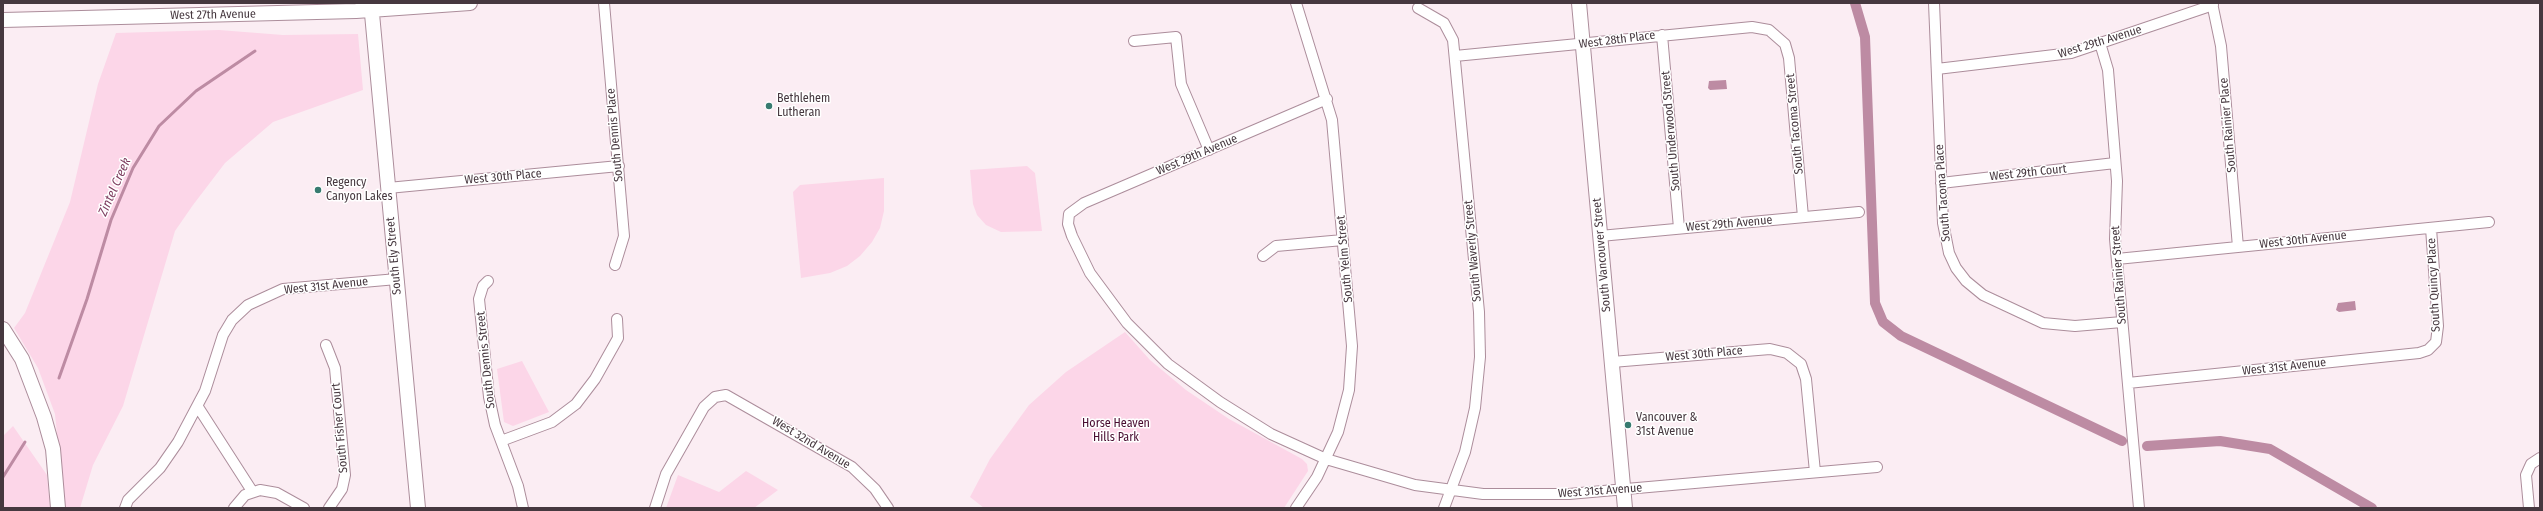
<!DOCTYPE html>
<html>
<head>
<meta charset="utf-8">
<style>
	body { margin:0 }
	#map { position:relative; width:2543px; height:511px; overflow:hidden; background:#fbedf3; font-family:"Fira Sans Condensed",sans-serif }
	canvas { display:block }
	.frame { position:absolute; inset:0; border:4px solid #46383f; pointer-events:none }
</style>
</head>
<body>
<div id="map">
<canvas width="2543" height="511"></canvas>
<div class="frame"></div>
</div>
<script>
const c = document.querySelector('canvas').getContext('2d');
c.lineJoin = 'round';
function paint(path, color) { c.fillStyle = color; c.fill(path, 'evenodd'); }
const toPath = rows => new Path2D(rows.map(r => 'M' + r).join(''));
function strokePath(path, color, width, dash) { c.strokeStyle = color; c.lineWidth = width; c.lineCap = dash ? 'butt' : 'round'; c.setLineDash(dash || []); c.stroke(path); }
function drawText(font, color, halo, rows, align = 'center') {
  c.font = font + ' "Fira Sans Condensed",sans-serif'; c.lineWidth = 3; c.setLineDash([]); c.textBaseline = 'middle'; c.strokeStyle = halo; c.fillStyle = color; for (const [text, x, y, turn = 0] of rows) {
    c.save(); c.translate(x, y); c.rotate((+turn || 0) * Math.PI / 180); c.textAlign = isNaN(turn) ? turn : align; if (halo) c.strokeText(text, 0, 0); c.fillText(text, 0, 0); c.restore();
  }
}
paint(toPath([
	[219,30,283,35,358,34,363,90,273,122,225,163,193,205,175,231,123,406,93,465,80,508,64,508,55,414,38,368,14,328,25,313,70,202,98,84,116,33],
	[1027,166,1035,173,1042,231,1001,232,986,225,977,215,973,204,970,170],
	[884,178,884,211,880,228,872,242,860,256,847,266,830,273,801,278,793,192,800,185],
	[1125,332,1150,360,1186,390,1229,419,1302,459,1307,464,1308,471,1284,508,984,508,970,497,990,459,1029,405,1066,372],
	[522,361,549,412,513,426,504,422,497,369],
	[13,426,47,475,50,508,3,508,3,436],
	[746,471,778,490,754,508,666,508,678,475,719,492]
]), '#fcd6e8');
paint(toPath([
	[1726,80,1727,89,1710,90,1708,88,1709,81],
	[2355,301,2356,310,2339,312,2336,310,2338,303]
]), '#bd8ba3');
strokePath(toPath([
	[59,378,87,299,111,220,133,168,159,126,196,91,255,51],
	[3,477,25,442]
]), '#bd8ba3', 3);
strokePath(toPath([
	[1855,3,1865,37,1875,303,1883,322,1901,336,2122,441],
	[2147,446,2220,441,2270,449,2372,508]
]), '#bd8ba3', 10);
const street = toPath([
	[604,3,624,236,615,265],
	[1296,3,1332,120,1352,346,1349,390,1338,432,1317,477,1296,508],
	[1934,3,1943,223,1949,253,1956,268,1966,281,1983,295,2043,323,2075,326,2122,322],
	[2212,3,2221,46,2238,247],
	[1418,8,1444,23,1453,40,1479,312,1480,357,1475,408,1465,452,1444,508],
	[1662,35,1679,228],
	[1134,41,1176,37,1181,84,1209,150],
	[2100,43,2108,70,2117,181,2115,239,2139,508],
	[1455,56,1752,27,1769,30,1785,44,1789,58,1803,217],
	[1937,69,2071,53,2213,5],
	[1327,99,1084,203,1069,214,1068,224,1072,236,1090,273,1127,323,1168,364,1220,402,1271,434,1326,459,1415,485,1483,494,1569,494,1877,467],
	[1941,183,2115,163],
	[388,188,619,166],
	[1600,236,1859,212],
	[1263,256,1276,246,1343,240],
	[2117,259,2489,222],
	[488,281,483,286,479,299,489,397,495,425,518,486,523,508],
	[326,345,335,368,345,475,342,489,329,508],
	[1612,362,1770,349,1787,353,1801,364,1806,379,1815,472],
	[2128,383,2419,353,2428,350,2436,342,2438,326,2431,228],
	[198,407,252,491],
	[501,441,552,422,576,404,595,379,618,338,617,319],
	[125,508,128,500,160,468,178,442,205,391,223,335,232,320,248,305,283,289,397,279],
	[234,508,245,495,260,490,277,493,304,508],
	[655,508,666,474,704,407,715,397,726,395,852,467,875,489,888,508],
	[2529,508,2526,475,2531,464,2540,458]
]);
const secondary = toPath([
	[371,3,418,508],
	[1579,3,1625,508],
	[3,20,356,11,470,3],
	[3,329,22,359,44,417,53,449,58,508]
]);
strokePath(street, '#ac8d9b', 12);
strokePath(secondary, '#ac8d9b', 16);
strokePath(street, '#fff', 10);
strokePath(secondary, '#fff', 14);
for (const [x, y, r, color] of [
	[769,106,4,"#377b70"],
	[318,190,4,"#377b70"],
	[1628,425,4,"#377b70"]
]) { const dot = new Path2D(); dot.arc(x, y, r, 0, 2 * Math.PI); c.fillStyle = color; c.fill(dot); strokePath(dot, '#fff', 1.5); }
drawText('12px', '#46383f', '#fff', [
	["West 27th Avenue",213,15,-1],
	["West 28th Place",1617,40,-7],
	["West 29th Avenue",2100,42,-17],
	["South Tacoma Street",1795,124,-95],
	["South Rainier Place",2228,125,-95],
	["South Underwood Street",1671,131,-95],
	["South Dennis Place",615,135,-95],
	["West 29th Avenue",1197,155,-23],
	["West 29th Court",2028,173,-6],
	["West 30th Place",503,177,-5],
	["South Tacoma Place",1943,193,-94],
	["West 29th Avenue",1729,224,-5],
	["West 30th Avenue",2303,240,-6],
	["South Waverly Street",1473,251,-95],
	["South Vancouver Street",1602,255,-95],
	["South Ely Street",394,256,-95],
	["South Yelm Street",1345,259,-95],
	["South Rainier Street",2119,275,-94],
	["South Quincy Place",2434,285,-93],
	["West 31st Avenue",326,286,-6],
	["West 30th Place",1704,354,-5],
	["South Dennis Street",486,360,-96],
	["West 31st Avenue",2284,367,-6],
	["South Fisher Court",340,428,-95],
	["West 32nd Avenue",811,443,31],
	["West 31st Avenue",1600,491,-4]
]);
drawText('12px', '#46383f', '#fff', [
	["Bethlehem",777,99],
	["Lutheran",777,113],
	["Regency",326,183],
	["Canyon Lakes",326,197],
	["Vancouver &",1636,418],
	["31st Avenue",1636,432]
], 'left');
drawText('12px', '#490d31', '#fff', [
	["Horse Heaven",1116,424],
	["Hills Park",1116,438]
]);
drawText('italic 13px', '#7e3e60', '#fff', [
	["Zintel Creek",115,187,-66]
]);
</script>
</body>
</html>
